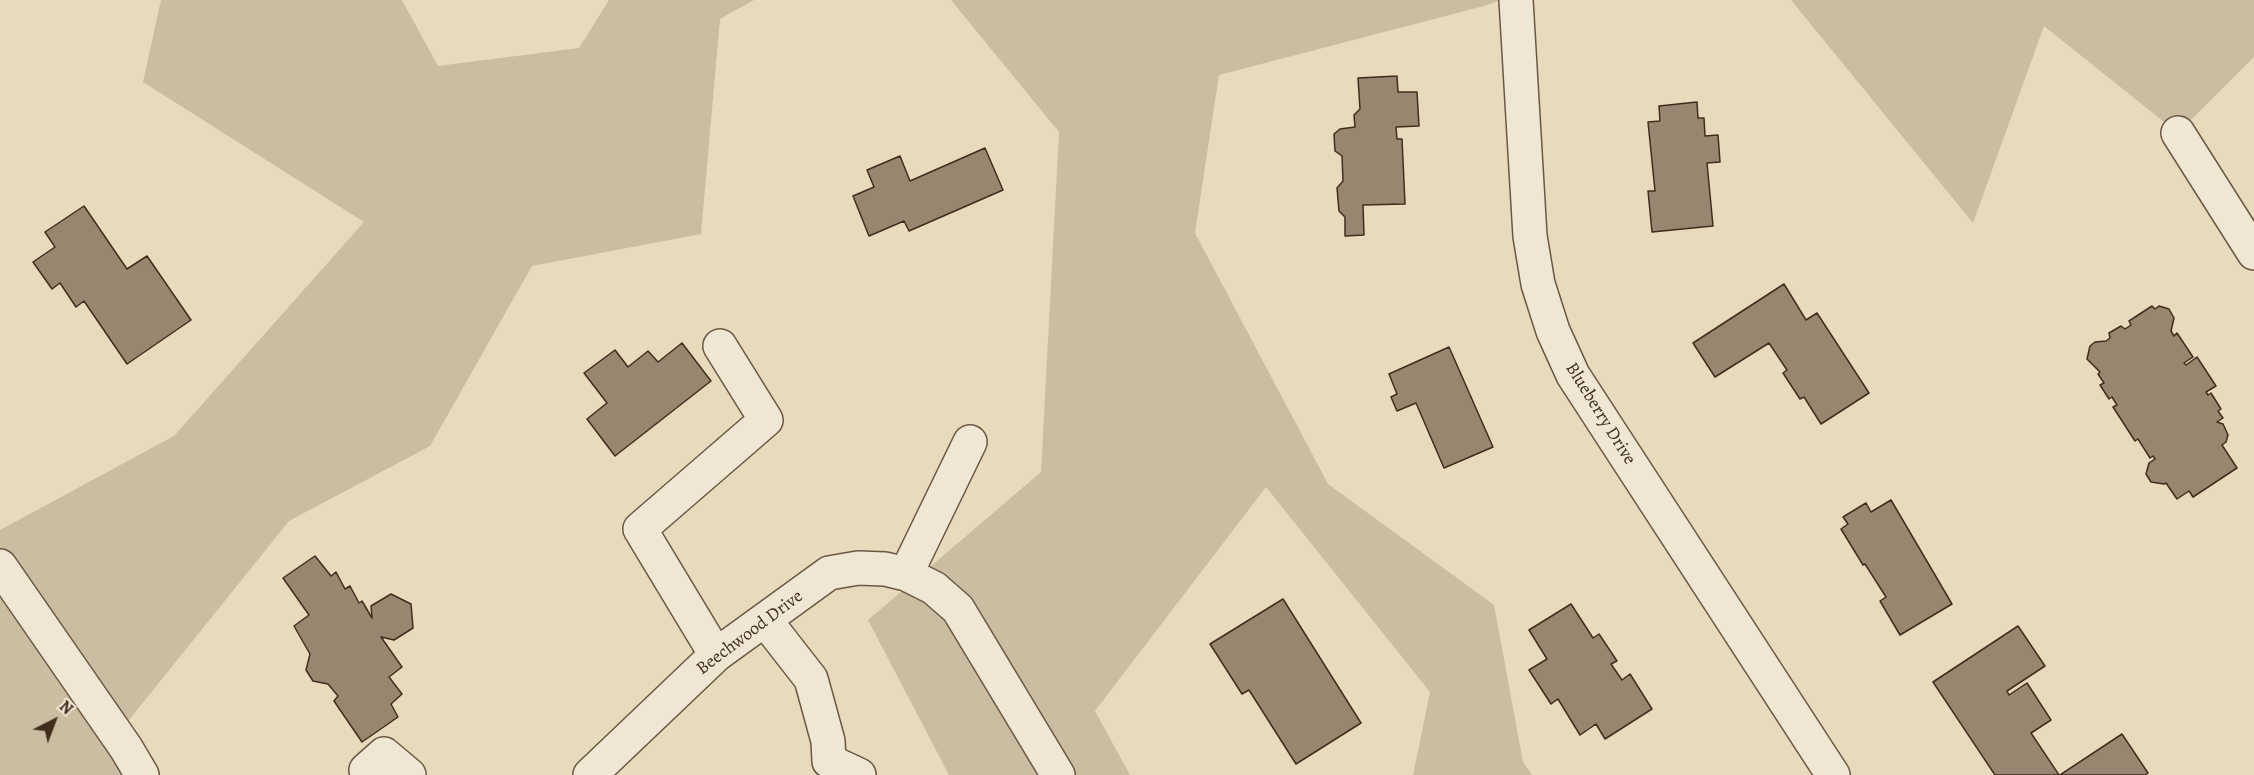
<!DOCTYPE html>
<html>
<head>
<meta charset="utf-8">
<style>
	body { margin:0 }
	#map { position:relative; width:2254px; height:775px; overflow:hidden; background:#e7dabd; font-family:Alegreya,serif }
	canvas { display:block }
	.north { position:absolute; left:24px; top:691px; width:60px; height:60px; -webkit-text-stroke:4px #efe7d4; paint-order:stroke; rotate:42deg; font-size:16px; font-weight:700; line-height:24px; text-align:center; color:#412d1c }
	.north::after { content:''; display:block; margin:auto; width:21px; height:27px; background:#412d1c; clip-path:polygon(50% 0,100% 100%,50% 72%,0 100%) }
</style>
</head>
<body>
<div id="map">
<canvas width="2254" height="775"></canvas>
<div class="north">N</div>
</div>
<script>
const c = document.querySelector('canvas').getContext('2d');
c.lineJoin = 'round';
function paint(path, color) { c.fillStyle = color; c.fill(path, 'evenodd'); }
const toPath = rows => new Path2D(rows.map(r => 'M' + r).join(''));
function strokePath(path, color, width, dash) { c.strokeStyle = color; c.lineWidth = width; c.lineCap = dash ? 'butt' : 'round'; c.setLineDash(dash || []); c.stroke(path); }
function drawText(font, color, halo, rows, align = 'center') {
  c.font = font + ' Alegreya,serif'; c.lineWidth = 6; c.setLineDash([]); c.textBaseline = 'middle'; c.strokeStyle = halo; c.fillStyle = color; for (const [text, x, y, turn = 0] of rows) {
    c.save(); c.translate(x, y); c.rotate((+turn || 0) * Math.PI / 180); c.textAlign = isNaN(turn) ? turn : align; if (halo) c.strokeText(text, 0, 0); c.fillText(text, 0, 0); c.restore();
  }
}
paint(toPath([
	[161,0,402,0,438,66,579,48,609,0,754,0,720,19,701,234,532,266,430,446,289,521,125,725,151,775,0,775,0,530,174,436,364,222,143,82],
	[951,0,1501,0,1484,6,1219,75,1195,233,1328,484,1494,605,1523,762,1532,775,1413,775,1430,692,1266,487,1095,711,1130,775,949,775,868,620,1041,472,1059,132],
	[1791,0,2254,0,2254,57,2178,133,2044,26,1973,223]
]), '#cbbda2');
const building = toPath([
	[1397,76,1398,92,1417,92,1419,126,1396,127,1397,139,1402,139,1405,204,1363,205,1364,235,1345,236,1345,217,1339,211,1337,188,1343,181,1342,156,1335,151,1334,134,1340,129,1355,127,1354,115,1360,109,1358,78,1397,76],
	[1697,102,1698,118,1704,118,1705,136,1718,135,1720,162,1707,163,1713,226,1652,232,1648,191,1655,191,1648,122,1660,121,1659,106,1697,102],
	[985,148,1003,190,909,231,904,221,869,236,853,196,874,187,867,170,900,156,910,181,985,148],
	[84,206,127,269,147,256,191,320,127,364,84,301,76,307,60,283,52,289,33,262,55,247,45,232,84,206],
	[1784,284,1806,320,1817,313,1869,393,1821,424,1804,397,1800,399,1783,373,1787,370,1769,343,1715,377,1693,343,1784,284],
	[2152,306,2155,309,2159,306,2169,309,2174,318,2171,331,2174,336,2177,333,2193,357,2184,363,2186,365,2197,357,2216,386,2206,392,2208,395,2211,393,2221,409,2218,411,2223,418,2217,422,2223,424,2228,435,2226,442,2222,445,2237,468,2193,497,2189,491,2177,499,2166,483,2164,484,2151,482,2146,474,2149,463,2155,459,2153,456,2150,458,2138,439,2135,441,2113,407,2117,405,2112,397,2109,399,2100,385,2104,383,2098,374,2100,372,2087,359,2090,346,2095,342,2106,341,2110,338,2109,333,2121,326,2125,329,2131,325,2129,321,2152,306],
	[682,343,711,381,615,456,587,419,607,403,584,373,615,350,628,367,648,351,658,362,682,343],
	[1449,347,1493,447,1444,468,1416,403,1397,411,1391,397,1397,394,1389,374,1449,347],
	[1891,500,1952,604,1900,635,1880,601,1886,597,1865,564,1863,565,1841,529,1848,524,1843,517,1866,503,1871,512,1891,500],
	[315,556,331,576,336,572,345,589,350,586,359,603,362,601,372,618,371,606,391,594,411,604,413,628,394,640,381,637,402,667,389,677,402,694,391,704,398,717,362,742,334,701,338,696,328,684,313,681,306,670,310,654,294,626,309,615,283,578,315,556],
	[1283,599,1361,723,1296,764,1249,690,1242,694,1210,644,1283,599],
	[1571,604,1593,638,1599,634,1617,661,1611,664,1622,680,1630,674,1652,709,1605,739,1596,724,1580,735,1558,699,1551,704,1529,670,1547,659,1529,630,1571,604],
	[2018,626,2045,666,2007,691,2009,695,2027,683,2051,720,2031,733,2059,775,1995,775,1933,682,2018,626],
	[2122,734,2148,773,2145,775,2060,775,2122,734]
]);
paint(building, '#978770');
strokePath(building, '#412d1c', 1.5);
const minor = toPath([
	[1516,0,1530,236,1538,284,1553,331,1573,375,1833,775],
	[2178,133,2254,253],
	[0,566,126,748,142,775],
	[906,574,970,442],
	[765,620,811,679,828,741,829,761,859,775],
	[716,655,640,529,766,420,720,346],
	[366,770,384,754,409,775],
	[590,775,716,655,829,573,858,568,885,569,906,574,934,588,958,609,1058,775]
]);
strokePath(minor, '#6a5844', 36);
strokePath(minor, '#efe7d4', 33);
drawText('18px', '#412d1c', '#efe7d4', [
	["Blueberry Drive",1600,414,58],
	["Beechwood Drive",750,633,-37]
]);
</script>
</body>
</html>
